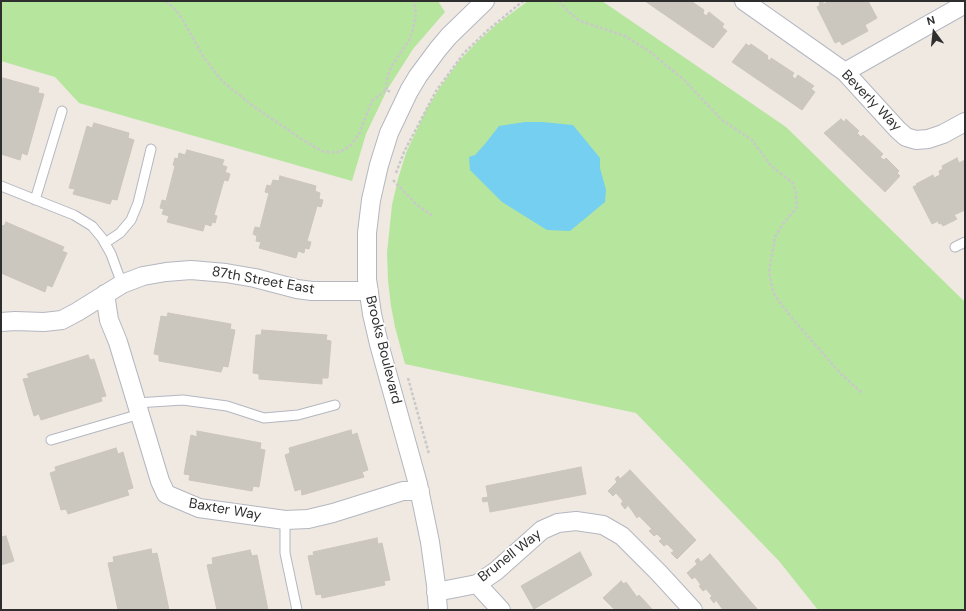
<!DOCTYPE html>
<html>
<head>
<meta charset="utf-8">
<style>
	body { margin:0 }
	#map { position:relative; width:966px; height:611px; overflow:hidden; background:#efe9e1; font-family:"DM Sans",sans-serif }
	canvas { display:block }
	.frame { position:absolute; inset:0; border:2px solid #2e2e2e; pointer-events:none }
	.north { position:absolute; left:914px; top:12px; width:40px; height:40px; -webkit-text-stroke:3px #fff; paint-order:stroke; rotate:345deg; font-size:11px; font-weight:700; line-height:16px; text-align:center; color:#2e2e2e }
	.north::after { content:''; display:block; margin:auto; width:14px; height:18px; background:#2e2e2e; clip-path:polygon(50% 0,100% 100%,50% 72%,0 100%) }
</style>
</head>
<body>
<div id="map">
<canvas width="966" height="611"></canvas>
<div class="frame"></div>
<div class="north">N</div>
</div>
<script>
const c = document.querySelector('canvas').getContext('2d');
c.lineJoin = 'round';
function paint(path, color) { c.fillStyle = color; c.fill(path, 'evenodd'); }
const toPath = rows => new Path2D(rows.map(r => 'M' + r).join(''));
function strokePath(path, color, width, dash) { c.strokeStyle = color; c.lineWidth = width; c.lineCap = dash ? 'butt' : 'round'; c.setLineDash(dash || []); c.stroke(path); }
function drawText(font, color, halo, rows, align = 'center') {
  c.font = font + ' "DM Sans",sans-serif'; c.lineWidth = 3.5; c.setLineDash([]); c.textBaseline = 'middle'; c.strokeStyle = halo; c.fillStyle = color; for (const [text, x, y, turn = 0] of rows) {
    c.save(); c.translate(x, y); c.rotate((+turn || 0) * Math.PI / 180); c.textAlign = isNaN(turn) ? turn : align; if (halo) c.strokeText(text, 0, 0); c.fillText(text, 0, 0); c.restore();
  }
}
paint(toPath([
	[1,1,438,1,445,12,413,49,387,90,366,134,352,181,79,103,55,77,1,61],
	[528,1,602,1,786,127,965,302,965,610,818,610,779,561,636,413,405,364,395,327,391,306,388,280,387,253,392,205,398,179,406,153,426,110,440,87,459,61,477,42,497,24]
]), '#b6e59e');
paint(toPath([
	[525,122,542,122,573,125,600,158,600,168,606,190,605,202,570,231,547,230,502,202,470,170,469,157,475,155,485,144,499,126]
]), '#75cff0');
const building = toPath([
	[645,1,691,1,704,10,703,13,706,16,709,12,724,24,722,27,727,31,713,48,645,1],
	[822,1,824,4,829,1,868,1,877,18,865,25,868,31,842,45,840,41,835,43,817,7,820,5,819,3,822,1],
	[746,44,749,46,751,44,768,56,767,58,770,61,771,58,794,73,792,76,795,79,798,75,814,86,811,89,815,92,802,110,732,62,746,44],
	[3,78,39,88,38,93,44,94,27,155,22,153,20,160,1,154,1,83,3,78],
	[841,119,844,122,846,119,859,131,857,133,861,137,863,135,883,154,880,157,884,160,886,158,899,171,897,173,900,176,885,192,824,133,841,119],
	[94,123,129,133,128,138,134,140,117,200,112,199,110,204,73,194,75,189,69,188,87,126,92,128,94,123],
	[187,150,224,160,222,165,227,167,225,172,230,174,228,181,224,180,214,215,217,216,215,223,212,222,211,226,205,224,203,231,167,222,169,216,162,214,164,209,160,208,162,200,166,201,175,166,173,165,175,158,178,159,179,153,185,155,187,150],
	[957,158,959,163,965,160,965,210,954,215,957,219,943,226,941,223,939,224,938,221,932,224,913,187,917,185,916,184,933,175,934,178,940,175,939,171,943,169,942,166,957,158],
	[280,176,316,186,315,191,320,193,319,199,323,200,321,207,317,206,307,241,311,242,309,249,305,248,304,253,298,251,296,258,259,248,261,242,256,241,257,236,253,234,255,227,260,228,269,193,265,192,267,185,271,186,273,180,279,181,280,176],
	[6,222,64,247,62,251,67,253,52,287,47,285,45,292,1,273,1,225,4,226,6,222],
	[168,313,231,324,230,329,235,330,228,367,223,366,221,372,159,361,159,355,154,354,161,316,167,317,168,313],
	[262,330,327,335,326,340,331,341,328,378,322,378,322,384,259,379,259,374,253,373,256,335,261,335,262,330],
	[88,355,90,360,94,359,106,396,101,397,102,401,41,420,39,414,34,416,23,379,29,378,27,374,88,355],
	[351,430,352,435,357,433,368,470,362,472,364,477,302,495,301,489,295,491,285,455,290,453,289,448,351,430],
	[197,431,261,443,260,449,265,450,259,487,253,486,252,491,189,480,190,475,184,474,191,435,197,437,197,431],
	[116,448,118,454,123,452,133,488,127,490,129,495,68,514,66,509,61,510,50,473,56,471,55,467,116,448],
	[581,467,586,494,490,512,488,501,483,502,482,498,488,497,486,486,581,467],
	[630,470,696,540,677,559,671,553,674,551,667,544,664,546,659,541,662,539,657,534,654,536,649,531,652,529,639,516,637,518,628,505,625,509,621,504,623,501,616,493,613,496,608,491,617,482,615,479,618,476,620,479,630,470],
	[6,536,14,561,1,565,1,537,6,536],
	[377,538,378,544,382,543,390,580,384,581,385,585,322,598,321,594,316,595,308,556,314,555,313,552,377,538],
	[151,549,152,554,157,553,169,610,118,610,108,563,114,562,113,557,151,549],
	[250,550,252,556,257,555,268,610,217,610,207,565,213,564,212,558,250,550],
	[580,552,592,575,534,609,521,586,580,552],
	[710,554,758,610,723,610,716,600,714,603,710,598,712,596,706,589,703,591,699,586,701,585,695,577,692,579,687,573,697,564,695,561,698,558,701,562,710,554],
	[621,581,624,584,626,582,637,597,639,595,653,610,615,610,603,598,621,581]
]);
paint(building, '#cbc7bf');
strokePath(building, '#cbc5ba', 1);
const service = toPath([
	[1,186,74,215,92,226,102,238,111,254,122,284],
	[35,200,62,111],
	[105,243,120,233,131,220,138,203,151,149],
	[955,247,965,242],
	[136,403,183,400,227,406,264,418,298,415,335,405],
	[51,440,140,414],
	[285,520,285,553,297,610]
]);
const minor = toPath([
	[744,1,845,72,898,130,906,137,916,140,928,139,943,134,965,122],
	[845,72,965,4],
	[105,294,109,320,118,342,160,481,166,494,199,508,285,520,308,519,333,513,403,491,420,491],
	[1,322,15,321,44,322,62,320,77,312,122,284,143,276,166,272,191,270,226,273,255,278,297,289,312,291,369,291],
	[477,584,501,610],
	[436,592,477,584,496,571,542,530,558,523,576,521,603,525,622,536,659,573,693,610],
	[438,610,436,585,430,542,418,484,379,344,372,314,367,279,367,233,371,200,379,165,389,133,409,91,418,76,438,49,449,36,485,1]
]);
strokePath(service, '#b4b7c1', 11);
strokePath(minor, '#b4b7c1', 20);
strokePath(toPath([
	[166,1,175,9,183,20,204,58,222,81,253,106,306,142,322,151,328,152,340,152,351,145,359,134,372,101,386,90,391,92],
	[559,1,569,12,580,21,625,36,649,51,684,80,722,120,752,140,771,166,793,183,796,193,797,204,796,208,783,224,775,237,769,272,772,287,775,296,792,318,840,373,862,393],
	[386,90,387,78,391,67,409,40,413,29,416,14,414,1],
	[396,173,404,152,436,91,464,53,488,30,523,1],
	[393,180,417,205,433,216],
	[408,378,429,454]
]), '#c9c9c9', 2.5, [3, 2]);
strokePath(service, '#fff', 9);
strokePath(minor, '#fff', 18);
drawText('14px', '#2e2e2e', '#fff', [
	["Beverly Way",871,101,46],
	["87th Street East",263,281,10],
	["Brooks Boulevard",383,350,76],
	["Baxter Way",225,510,10],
	["Brunell Way",510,556,-38]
]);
</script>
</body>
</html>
